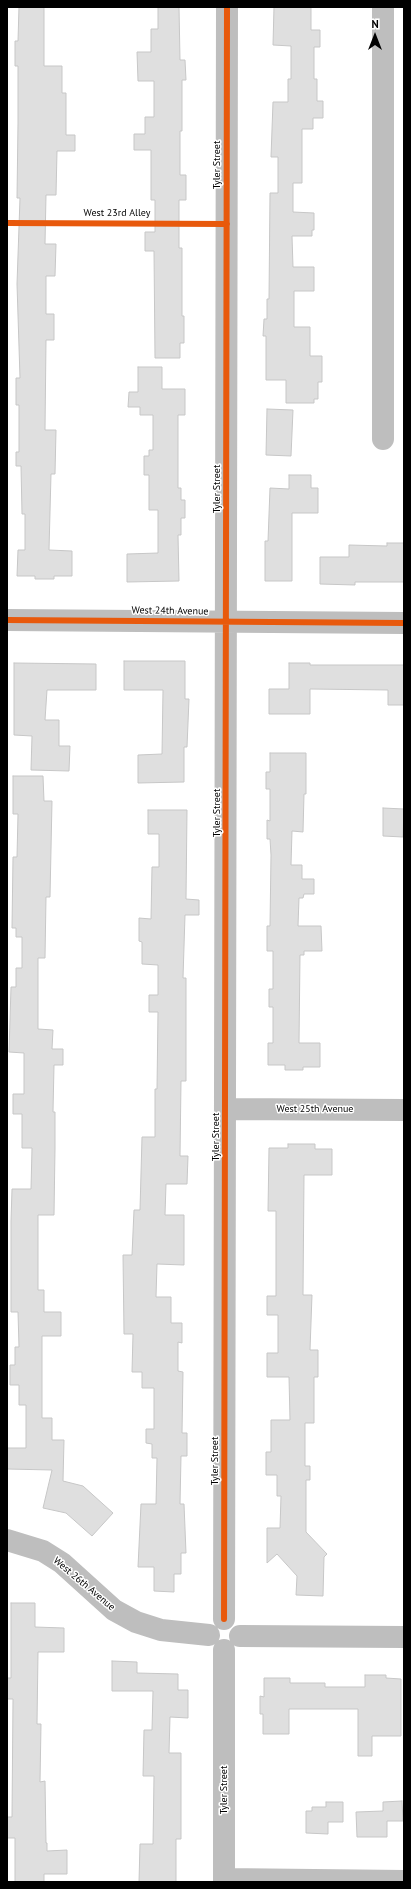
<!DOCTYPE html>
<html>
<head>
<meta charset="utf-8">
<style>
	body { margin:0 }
	#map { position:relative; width:411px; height:1889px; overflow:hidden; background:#fff; font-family:"PT Sans",sans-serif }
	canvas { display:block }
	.frame { position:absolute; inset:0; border:8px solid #000; pointer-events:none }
	.north { position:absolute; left:355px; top:16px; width:40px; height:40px; -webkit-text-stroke:3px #fff; paint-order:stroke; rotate:0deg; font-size:11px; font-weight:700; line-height:16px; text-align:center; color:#000 }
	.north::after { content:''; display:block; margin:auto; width:14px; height:18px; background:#000; clip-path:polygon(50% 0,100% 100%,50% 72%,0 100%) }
</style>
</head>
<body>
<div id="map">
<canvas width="411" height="1889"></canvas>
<div class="frame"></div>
<div class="north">N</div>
</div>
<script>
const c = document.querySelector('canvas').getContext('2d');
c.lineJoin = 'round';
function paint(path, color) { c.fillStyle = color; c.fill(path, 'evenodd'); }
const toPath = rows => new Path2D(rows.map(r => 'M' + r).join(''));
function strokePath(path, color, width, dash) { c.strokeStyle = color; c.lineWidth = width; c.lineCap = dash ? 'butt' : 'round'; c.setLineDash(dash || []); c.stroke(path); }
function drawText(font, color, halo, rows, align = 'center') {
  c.font = font + ' "PT Sans",sans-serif'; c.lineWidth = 3; c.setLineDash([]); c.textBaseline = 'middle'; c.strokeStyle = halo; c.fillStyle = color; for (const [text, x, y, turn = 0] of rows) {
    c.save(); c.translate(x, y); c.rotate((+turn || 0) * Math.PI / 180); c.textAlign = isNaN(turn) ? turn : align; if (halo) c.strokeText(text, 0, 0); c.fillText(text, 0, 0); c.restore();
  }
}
const building = toPath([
	[19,7,44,7,44,66,62,66,62,93,66,93,66,135,75,135,75,151,57,151,56,195,46,195,45,244,56,244,55,276,46,276,46,314,54,314,54,340,46,340,45,430,56,430,55,474,51,474,49,550,72,551,72,576,54,576,54,579,35,579,35,576,17,576,18,550,25,550,25,514,22,514,21,466,16,466,16,452,19,452,19,405,16,405,16,378,20,378,17,284,20,198,17,198,18,123,18,66,15,66,15,41,18,41,19,7],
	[158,7,179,7,180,60,185,60,186,80,182,80,182,131,180,131,180,175,186,175,186,200,179,200,179,248,182,248,182,316,184,316,184,343,180,343,180,358,155,358,154,251,145,251,145,232,155,232,155,200,151,200,151,150,134,150,134,134,145,134,145,117,154,117,154,81,138,81,137,52,151,52,151,29,158,29,158,7],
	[274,7,311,7,311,30,320,30,320,47,314,47,314,79,317,79,317,101,323,101,323,118,313,118,313,129,302,129,302,183,293,183,293,212,314,213,314,230,312,230,312,236,292,236,293,267,314,267,314,291,294,291,294,327,310,327,310,356,322,356,322,382,318,382,318,399,314,399,314,403,286,403,286,380,266,380,266,336,263,336,264,319,267,319,267,299,269,299,270,193,278,193,278,157,271,157,273,102,288,102,288,79,291,79,291,46,273,45,274,7],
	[138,367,162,367,162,389,185,389,185,415,178,415,178,488,181,488,181,500,185,500,185,518,181,518,181,535,178,535,179,581,127,582,127,554,158,553,158,510,149,510,149,475,144,475,144,456,149,456,149,450,153,450,153,415,140,415,140,407,128,407,129,392,138,392,138,367],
	[267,409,293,410,291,456,266,455,267,409],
	[289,475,311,475,311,488,318,488,318,513,292,513,292,581,265,581,265,541,268,541,270,488,289,489,289,475],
	[387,543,404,543,404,582,355,582,355,585,320,584,320,557,349,557,349,545,387,546,387,543],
	[124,661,185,661,185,699,189,699,187,747,184,747,184,782,138,783,138,755,162,754,163,690,124,690,124,661],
	[14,663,96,664,96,690,47,690,45,720,59,720,59,746,70,746,69,771,31,770,32,736,14,735,14,663],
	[289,663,310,663,310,665,404,665,404,705,388,705,388,690,310,689,310,714,269,714,269,689,289,689,289,663],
	[270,753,306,753,306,794,304,794,303,832,292,831,291,865,302,865,302,879,314,879,314,894,304,894,303,898,299,898,298,926,321,926,322,951,304,951,304,955,300,955,299,1043,320,1043,320,1067,303,1067,303,1070,285,1070,285,1065,268,1065,268,1043,273,1043,273,1007,269,1007,269,989,273,989,273,951,267,951,267,926,270,926,271,855,270,839,267,839,267,820,270,821,270,789,266,789,266,772,270,772,270,753],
	[13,776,43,776,44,801,52,801,50,897,46,897,45,958,38,958,38,1029,53,1030,52,1049,63,1049,63,1065,54,1065,53,1112,55,1112,55,1148,54,1215,38,1215,38,1290,44,1290,44,1312,61,1312,61,1336,42,1336,42,1418,52,1418,52,1440,64,1440,63,1481,83,1486,113,1513,92,1536,66,1513,43,1508,52,1470,7,1469,7,1448,26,1448,26,1405,19,1405,19,1385,10,1385,10,1365,15,1365,15,1347,19,1347,18,1312,11,1312,11,1221,12,1189,31,1189,32,1148,22,1148,22,1114,13,1114,13,1094,24,1094,24,1053,9,1052,11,987,16,987,16,968,22,968,22,937,16,937,16,928,12,928,13,857,17,857,18,814,13,814,13,776],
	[383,808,404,809,403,837,383,836,383,808],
	[148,810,187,810,186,899,199,900,199,915,185,915,183,978,186,978,186,1081,181,1081,180,1156,188,1156,187,1184,166,1184,165,1215,184,1215,184,1265,157,1264,156,1297,171,1297,171,1323,182,1323,182,1343,178,1342,178,1371,183,1372,182,1433,187,1433,187,1456,181,1456,180,1504,184,1504,186,1553,181,1553,181,1574,174,1574,174,1592,154,1591,154,1567,138,1567,141,1504,156,1504,157,1458,152,1458,152,1444,146,1443,146,1429,154,1429,154,1388,142,1388,142,1372,132,1372,133,1334,124,1334,123,1255,132,1255,134,1210,140,1210,142,1137,155,1137,155,1089,157,1089,158,1012,149,1012,149,995,158,995,158,965,142,964,142,942,139,941,139,918,151,919,152,867,159,867,159,834,148,834,148,810],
	[288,1144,315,1144,315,1149,332,1149,332,1175,304,1175,303,1295,312,1295,310,1350,318,1350,318,1377,314,1377,314,1423,305,1423,305,1466,310,1466,310,1480,306,1480,306,1532,327,1554,324,1557,323,1596,296,1595,297,1576,277,1554,267,1563,267,1528,280,1528,281,1496,277,1496,277,1475,266,1475,266,1452,271,1452,271,1420,290,1420,289,1377,267,1377,267,1353,278,1353,278,1315,267,1315,267,1296,276,1296,276,1211,268,1211,269,1148,288,1148,288,1144],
	[11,1603,35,1603,35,1627,64,1628,64,1652,38,1652,37,1724,41,1724,40,1782,45,1781,46,1843,47,1843,47,1851,67,1850,67,1874,44,1874,44,1882,15,1882,15,1838,7,1838,7,1817,12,1817,13,1699,7,1699,7,1678,11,1678,11,1603],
	[112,1661,137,1662,137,1673,178,1674,178,1690,188,1690,188,1718,170,1717,169,1753,181,1753,181,1839,176,1839,176,1882,139,1882,140,1844,153,1844,154,1776,143,1776,144,1730,152,1730,153,1691,112,1691,112,1661],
	[365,1675,386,1675,386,1678,401,1679,401,1736,372,1736,372,1756,358,1756,358,1709,289,1709,289,1734,263,1734,263,1714,260,1714,260,1696,264,1697,264,1678,290,1678,290,1683,325,1683,325,1687,365,1687,365,1675],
	[402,1801,403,1821,387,1821,387,1837,357,1837,356,1812,383,1811,383,1802,402,1801],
	[326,1802,343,1802,343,1822,328,1822,328,1834,306,1833,306,1811,312,1811,312,1807,326,1807,326,1802]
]);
paint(building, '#dfdfdf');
strokePath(building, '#c7c7c7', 1);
strokePath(toPath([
	[7,223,206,224]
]), '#b9b9b9', 2.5, [1, 2]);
strokePath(toPath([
	[383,439,383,7],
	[7,620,404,623],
	[226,1109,404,1110],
	[7,1540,43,1551,62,1563,114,1610,136,1622,161,1630,209,1635],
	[224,1619,227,7],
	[240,1636,404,1637],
	[224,1650,224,1882],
	[224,1879,404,1881]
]), '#bebebe', 22);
strokePath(toPath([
	[7,223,227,224],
	[7,620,404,623],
	[224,1619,227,7]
]), '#e8590c', 6);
drawText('10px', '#000', '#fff', [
	["Tyler Street",217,165,-90],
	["West 23rd Alley",117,213],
	["Tyler Street",217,489,-90],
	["West 24th Avenue",170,611,1],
	["Tyler Street",217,813,-90],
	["West 25th Avenue",315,1109],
	["Tyler Street",216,1137,-90],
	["Tyler Street",215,1461,-90],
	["West 26th Avenue",84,1584,40],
	["Tyler Street",224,1790,-90]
]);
</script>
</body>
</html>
